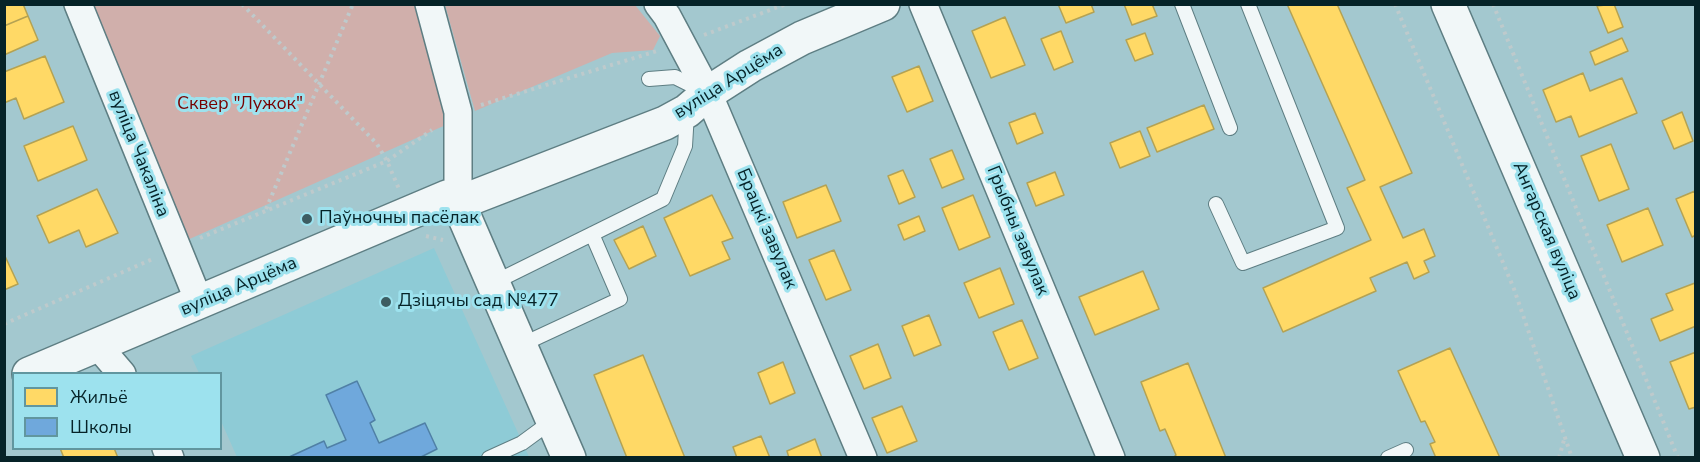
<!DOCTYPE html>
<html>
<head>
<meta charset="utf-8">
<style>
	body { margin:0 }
	#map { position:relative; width:1700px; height:462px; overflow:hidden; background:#a3c8cf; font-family:"Nunito Sans",sans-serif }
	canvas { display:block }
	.frame { position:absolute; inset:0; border:6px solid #062328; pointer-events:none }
	.legend { position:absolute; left:12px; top:372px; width:210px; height:78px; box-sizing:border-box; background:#9de2ee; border:2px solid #61969f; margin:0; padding:8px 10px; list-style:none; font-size:18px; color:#062328 }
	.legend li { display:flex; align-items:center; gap:12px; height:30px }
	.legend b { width:30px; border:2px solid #61969f }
</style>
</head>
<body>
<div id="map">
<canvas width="1700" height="462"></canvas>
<div class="frame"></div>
<ul class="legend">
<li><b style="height:16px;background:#ffd966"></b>Жильё</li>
<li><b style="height:16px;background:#6fa8dc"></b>Школы</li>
</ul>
</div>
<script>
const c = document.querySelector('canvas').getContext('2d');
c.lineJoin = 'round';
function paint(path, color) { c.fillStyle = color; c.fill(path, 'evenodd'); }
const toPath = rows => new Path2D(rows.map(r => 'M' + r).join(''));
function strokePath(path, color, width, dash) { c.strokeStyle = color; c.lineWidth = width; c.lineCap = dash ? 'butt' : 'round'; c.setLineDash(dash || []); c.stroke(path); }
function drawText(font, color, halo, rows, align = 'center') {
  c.font = font + ' "Nunito Sans",sans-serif'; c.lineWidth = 6; c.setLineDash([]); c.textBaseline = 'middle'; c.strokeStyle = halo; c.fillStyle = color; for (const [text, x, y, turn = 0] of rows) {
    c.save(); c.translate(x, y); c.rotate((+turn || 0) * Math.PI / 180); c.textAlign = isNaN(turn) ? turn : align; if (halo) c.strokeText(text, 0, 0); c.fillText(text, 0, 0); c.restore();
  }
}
paint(toPath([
	[434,248,529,457,237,457,221,421,220,374,199,373,191,356]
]), '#8ecbd6');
paint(toPath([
	[91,5,415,5,448,124,185,241],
	[445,5,635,5,660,36,653,50,612,53,475,111]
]), '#d0afab');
const homes = toPath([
	[4,4,23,4,28,16,4,26,4,4],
	[1058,4,1091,4,1094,12,1066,23,1058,4],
	[1124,4,1152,4,1157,16,1132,25,1124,4],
	[1287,4,1337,4,1412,173,1380,187,1403,238,1424,229,1435,256,1424,261,1429,272,1414,279,1407,262,1370,278,1376,291,1283,332,1263,288,1371,240,1347,188,1365,180,1287,4],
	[1614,4,1623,27,1608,33,1597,6,1614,4],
	[28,16,38,40,4,55,4,26,28,16],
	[1005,17,1025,65,991,78,972,31,1005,17],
	[1061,31,1073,62,1054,70,1041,39,1061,31],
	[1145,33,1153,54,1135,61,1126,40,1145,33],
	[1622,38,1628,51,1595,65,1590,52,1622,38],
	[45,56,64,102,24,119,16,98,4,103,4,72,45,56],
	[919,66,933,101,907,112,892,77,919,66],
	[1583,73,1590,91,1622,78,1637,113,1579,137,1571,116,1556,122,1543,90,1583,73],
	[1204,105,1214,129,1157,152,1147,128,1204,105],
	[1682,112,1693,141,1674,149,1662,121,1682,112],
	[1035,113,1043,133,1017,144,1009,123,1035,113],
	[73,126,87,160,38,181,24,146,73,126],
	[1140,131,1150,156,1120,168,1110,143,1140,131],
	[1611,144,1629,189,1599,201,1581,156,1611,144],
	[952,150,964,179,942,188,930,159,952,150],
	[903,170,915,197,899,204,888,176,903,170],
	[1055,172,1064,195,1036,206,1027,183,1055,172],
	[826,185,841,221,797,238,783,202,826,185],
	[97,189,118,233,86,247,79,230,49,243,37,216,97,189],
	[1695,191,1696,235,1692,237,1676,199,1695,191],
	[712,195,733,238,722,242,730,259,690,276,664,218,712,195],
	[973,195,990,237,959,250,942,208,973,195],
	[1648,208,1663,245,1622,262,1607,225,1648,208],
	[919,216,925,231,904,240,898,225,919,216],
	[643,226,656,256,629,269,614,240,643,226],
	[834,250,851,290,826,300,809,260,834,250],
	[4,254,18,284,4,290,4,254],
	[1000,268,1014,304,979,318,964,283,1000,268],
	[1143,271,1159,309,1095,335,1079,297,1143,271],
	[1695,283,1696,326,1660,341,1651,319,1673,310,1666,294,1695,283],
	[929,315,941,345,914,356,902,326,929,315],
	[1022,320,1038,358,1009,370,993,332,1022,320],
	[878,344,891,378,864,389,850,356,878,344],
	[1450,348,1500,458,1436,458,1430,444,1435,442,1425,421,1421,422,1398,371,1450,348],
	[1696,352,1696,407,1689,409,1670,362,1696,352],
	[643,355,685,458,627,458,594,375,643,355],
	[783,362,795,393,770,404,758,373,783,362],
	[1188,363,1226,458,1173,458,1176,455,1165,429,1160,431,1141,382,1188,363],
	[902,406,917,441,887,453,872,418,902,406],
	[761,436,770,458,737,458,733,447,761,436],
	[815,439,822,458,789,458,787,451,815,439],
	[60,448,114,448,118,458,64,458,60,448]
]);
paint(homes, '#ffd966');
strokePath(homes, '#b4a253', 1.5);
const schools = toPath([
	[357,381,375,420,370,423,379,443,425,423,437,449,419,458,287,458,324,441,327,448,346,440,326,395,357,381]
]);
paint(schools, '#6fa8dc');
strokePath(schools, '#5080a6', 1.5);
const service = toPath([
	[1182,4,1230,128],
	[649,79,675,77,703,91],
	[1216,204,1243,263,1337,228,1248,4],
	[493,283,663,199,685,146,687,113],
	[521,345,620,299,592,234],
	[489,458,522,443,552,421],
	[1388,458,1406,450]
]);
const minor = toPath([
	[78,4,200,304],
	[429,4,458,112,458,182],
	[658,4,667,16,708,93,863,458],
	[923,4,1111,458],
	[98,346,122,374],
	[166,448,170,458]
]);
const tertiary = toPath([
	[1448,4,1643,458],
	[474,197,665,123,687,111,708,93,750,66,802,38,883,4],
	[461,209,569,458],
	[29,374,447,197]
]);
strokePath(service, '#5e7e83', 16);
strokePath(minor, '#5e7e83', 30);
strokePath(tertiary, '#5e7e83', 36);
strokePath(toPath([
	[242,4,377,144,387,161,399,189],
	[1395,4,1514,289,1572,458],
	[1493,4,1678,458],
	[704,35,786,4],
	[481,105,657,51],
	[266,209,353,4],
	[426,236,443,240],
	[200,238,387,161,432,130],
	[4,324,155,258],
	[1559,458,1564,440]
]), '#becacc', 4, [3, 4.5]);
strokePath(service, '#f1f7f8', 14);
strokePath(minor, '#f1f7f8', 27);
strokePath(tertiary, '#f1f7f8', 33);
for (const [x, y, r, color] of [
	[307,219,6,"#3d5d62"],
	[386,302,6,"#3d5d62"]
]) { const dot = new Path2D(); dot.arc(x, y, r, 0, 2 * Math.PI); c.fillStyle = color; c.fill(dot); strokePath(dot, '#9de2ee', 2); }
drawText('18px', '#062328', '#9de2ee', [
	["вуліца Арцёма",729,82,-32],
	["вуліца Чакаліна",138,154,68],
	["Брацкі завулак",766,229,67],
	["Грыбны завулак",1017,231,68],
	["Ангарская вуліца",1546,231,67],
	["вуліца Арцёма",239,287,-23]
]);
drawText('18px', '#700', '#9de2ee', [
	["Сквер \"Лужок\"",240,105]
]);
drawText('18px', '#062328', '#9de2ee', [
	["Паўночны пасёлак",319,219],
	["Дзіцячы сад №477",398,302]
], 'left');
</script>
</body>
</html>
